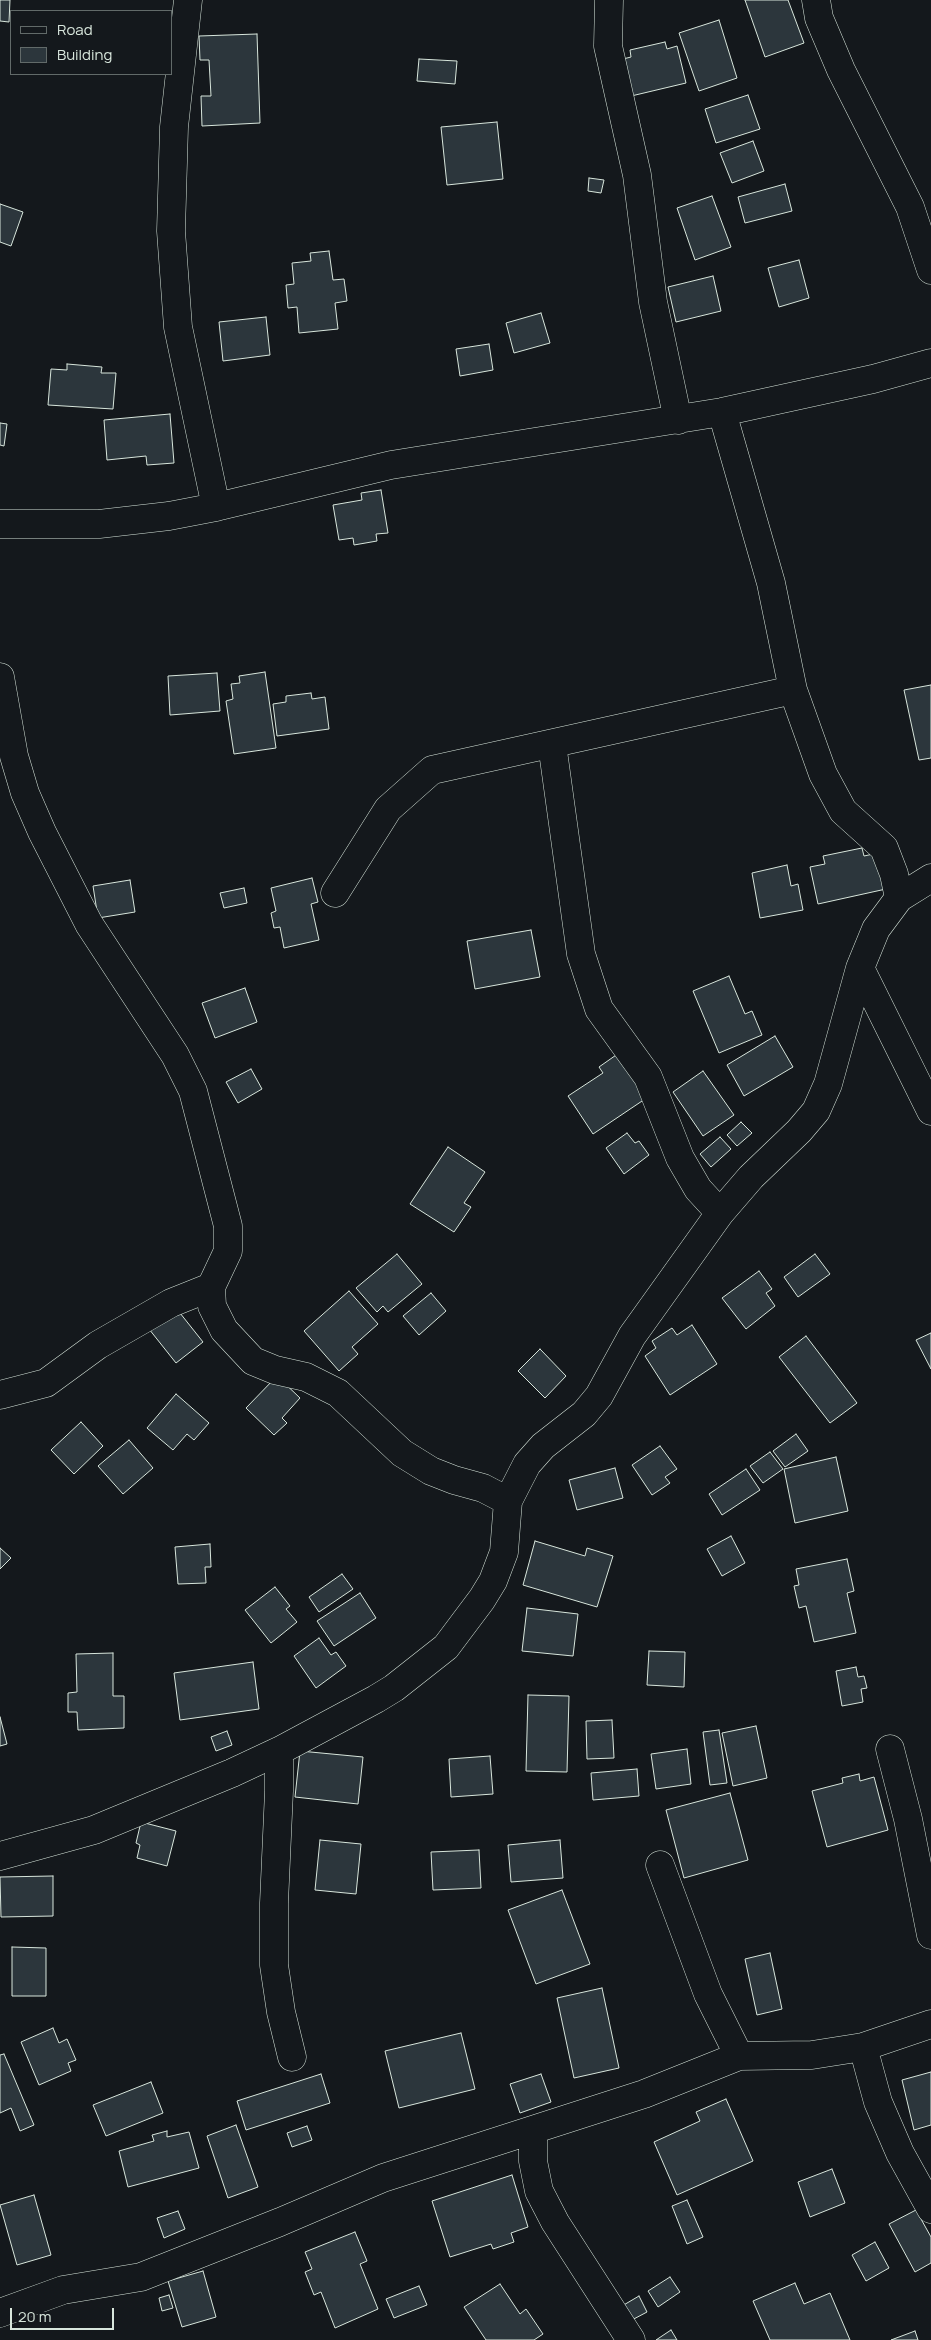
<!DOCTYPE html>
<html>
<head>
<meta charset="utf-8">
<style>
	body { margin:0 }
	#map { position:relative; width:931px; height:2340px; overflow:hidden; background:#14181c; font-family:Manrope,sans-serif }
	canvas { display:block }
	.legend { position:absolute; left:10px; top:10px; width:162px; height:65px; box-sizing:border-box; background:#14181c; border:1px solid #626a69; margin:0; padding:6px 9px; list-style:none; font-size:15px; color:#d8e6dc }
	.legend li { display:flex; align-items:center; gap:10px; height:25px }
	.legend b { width:25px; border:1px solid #626a69 }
	.scale { position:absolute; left:10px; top:2308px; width:104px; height:22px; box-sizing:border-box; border:2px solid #d8e6dc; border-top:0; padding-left:6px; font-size:15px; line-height:18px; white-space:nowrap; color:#d8e6dc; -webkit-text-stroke:4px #14181c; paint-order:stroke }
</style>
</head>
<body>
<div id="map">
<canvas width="931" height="2340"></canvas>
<ul class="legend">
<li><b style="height:6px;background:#14181c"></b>Road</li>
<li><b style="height:14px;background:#2c363c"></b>Building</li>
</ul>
<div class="scale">20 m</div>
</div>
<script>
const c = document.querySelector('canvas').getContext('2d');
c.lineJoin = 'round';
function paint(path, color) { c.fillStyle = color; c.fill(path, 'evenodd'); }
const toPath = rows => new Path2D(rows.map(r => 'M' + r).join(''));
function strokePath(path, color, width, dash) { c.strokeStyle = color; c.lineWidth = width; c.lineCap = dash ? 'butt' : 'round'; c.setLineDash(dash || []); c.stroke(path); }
const building = toPath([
	[0,0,10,0,9,22,0,21,0,0],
	[745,0,788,0,804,43,765,57,745,0],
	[719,20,737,78,699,91,679,33,719,20],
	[257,34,260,123,202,126,201,96,211,96,209,60,200,60,199,36,257,34],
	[665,42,667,49,677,46,686,83,627,97,619,60,631,57,630,50,665,42],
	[419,59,457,61,455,84,417,81,419,59],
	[748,95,760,129,716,143,705,109,748,95],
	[497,122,503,179,447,185,441,127,497,122],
	[753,141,764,171,732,183,720,153,753,141],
	[589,178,604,180,601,193,588,191,589,178],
	[785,184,792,211,745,223,738,197,785,184],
	[712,196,731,247,695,260,677,208,712,196],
	[0,204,23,212,11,246,0,242,0,204],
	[329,251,333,280,344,279,347,301,335,303,338,329,299,333,297,307,288,308,286,285,294,284,292,263,311,261,310,253,329,251],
	[799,260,809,298,779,307,768,268,799,260],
	[713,276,721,311,676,322,668,287,713,276],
	[541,313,550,343,514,353,506,323,541,313],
	[266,317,270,355,223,361,219,322,266,317],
	[489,344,493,370,460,376,456,349,489,344],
	[67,364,102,367,101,373,116,373,113,409,48,405,51,369,67,370,67,364],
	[170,414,174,463,147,465,146,456,107,460,104,420,170,414],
	[0,423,7,424,4,446,0,445,0,423],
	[381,490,388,533,376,534,377,541,354,545,353,538,339,540,333,505,362,500,361,493,381,490],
	[265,672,276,748,234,754,226,701,233,699,231,684,240,683,239,676,265,672],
	[217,673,220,711,170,715,168,676,217,673],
	[931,685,931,758,919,760,904,690,931,685],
	[311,693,312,699,325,697,329,729,277,736,273,704,286,702,286,696,311,693],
	[862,848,864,856,878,853,886,889,818,904,810,867,825,864,823,856,862,848],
	[787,865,791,886,798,884,803,910,760,918,752,873,787,865],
	[312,878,318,902,311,904,319,940,284,948,280,927,274,928,271,913,276,911,271,888,312,878],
	[130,880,135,912,98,918,93,886,130,880],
	[244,888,247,903,224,908,220,893,244,888],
	[531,930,540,977,475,989,467,941,531,930],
	[729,976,745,1014,752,1011,762,1035,719,1053,693,991,729,976],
	[245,988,257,1022,215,1038,202,1003,245,988],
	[775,1036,793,1067,744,1096,727,1065,775,1036],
	[619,1053,648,1097,593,1134,568,1096,603,1073,599,1067,619,1053],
	[251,1069,262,1089,238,1103,226,1082,251,1069],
	[703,1071,734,1115,703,1136,673,1092,703,1071],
	[741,1122,752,1133,737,1146,727,1135,741,1122],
	[627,1133,635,1143,639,1141,649,1155,624,1174,606,1148,627,1133],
	[720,1137,731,1149,711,1167,700,1154,720,1137],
	[448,1147,485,1172,464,1203,471,1207,454,1232,410,1204,448,1147],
	[397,1254,422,1284,388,1312,383,1306,377,1312,356,1288,397,1254],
	[815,1254,830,1274,798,1297,784,1277,815,1254],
	[759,1271,772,1289,766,1293,775,1306,746,1329,722,1298,759,1271],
	[349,1291,378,1324,352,1347,358,1354,339,1371,304,1331,349,1291],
	[431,1293,446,1311,419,1335,403,1316,431,1293],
	[176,1308,203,1342,176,1363,149,1329,176,1308],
	[692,1325,717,1364,670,1395,645,1356,656,1348,652,1341,672,1328,677,1335,692,1325],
	[931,1333,931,1369,916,1340,931,1333],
	[806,1336,857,1403,830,1423,779,1357,806,1336],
	[540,1349,566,1376,545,1398,518,1371,540,1349],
	[277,1376,300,1398,282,1418,287,1423,274,1435,246,1408,277,1376],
	[176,1394,209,1423,194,1440,187,1434,173,1450,147,1428,176,1394],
	[81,1422,103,1446,74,1474,51,1450,81,1422],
	[796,1434,808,1451,785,1467,773,1451,796,1434],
	[129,1440,153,1468,123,1494,98,1466,129,1440],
	[660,1446,677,1469,665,1477,670,1483,652,1495,632,1465,660,1446],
	[770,1452,783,1469,763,1483,750,1466,770,1452],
	[836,1457,848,1511,795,1523,784,1469,836,1457],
	[615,1468,623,1498,577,1510,569,1480,615,1468],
	[746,1469,760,1490,722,1515,709,1494,746,1469],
	[731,1536,745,1563,722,1576,707,1549,731,1536],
	[535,1541,585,1556,587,1548,613,1556,597,1607,523,1585,535,1541],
	[210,1544,211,1567,205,1567,206,1583,178,1584,175,1547,210,1544],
	[0,1548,11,1558,0,1569,0,1548],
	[847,1559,854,1591,847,1593,856,1633,814,1642,806,1606,799,1608,794,1586,799,1585,796,1569,847,1559],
	[342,1574,353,1589,319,1612,309,1597,342,1574],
	[275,1587,290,1606,286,1609,297,1622,271,1643,245,1610,275,1587],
	[360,1593,376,1618,334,1646,317,1621,360,1593],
	[527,1608,578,1614,573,1656,522,1651,527,1608],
	[319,1638,331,1655,336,1652,346,1666,316,1688,294,1656,319,1638],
	[649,1651,685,1652,684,1687,647,1685,649,1651],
	[113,1653,113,1696,124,1696,124,1728,78,1730,77,1712,68,1712,68,1693,77,1692,76,1654,113,1653],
	[253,1662,259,1709,180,1720,174,1673,253,1662],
	[856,1667,858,1677,864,1676,867,1688,861,1689,863,1702,842,1706,836,1671,856,1667],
	[528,1695,569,1696,567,1772,526,1771,528,1695],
	[0,1717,7,1744,0,1746,0,1717],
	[612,1720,614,1758,587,1759,586,1721,612,1720],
	[756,1726,767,1778,733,1786,722,1733,756,1726],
	[719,1730,727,1783,710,1785,703,1732,719,1730],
	[227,1731,232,1745,216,1751,211,1737,227,1731],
	[687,1749,691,1784,656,1789,651,1754,687,1749],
	[300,1751,363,1757,358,1804,295,1797,300,1751],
	[490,1756,493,1794,451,1797,449,1759,490,1756],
	[637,1769,639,1796,593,1800,591,1773,637,1769],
	[859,1774,860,1781,874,1777,888,1830,827,1847,812,1791,843,1783,842,1778,859,1774],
	[730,1793,748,1860,684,1878,666,1810,730,1793],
	[141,1822,176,1831,167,1866,137,1858,140,1845,136,1843,141,1822],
	[320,1840,361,1844,356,1894,315,1890,320,1840],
	[560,1840,563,1878,511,1882,508,1845,560,1840],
	[479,1850,481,1888,433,1890,431,1852,479,1850],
	[53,1876,53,1916,1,1917,0,1877,53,1876],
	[562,1890,590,1964,536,1984,508,1910,562,1890],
	[12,1947,46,1948,46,1996,12,1996,12,1947],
	[770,1953,782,2009,757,2015,745,1959,770,1953],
	[602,1988,619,2068,574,2078,557,1998,602,1988],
	[53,2028,59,2043,67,2039,76,2060,68,2063,71,2071,39,2085,21,2042,53,2028],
	[461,2033,475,2089,399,2108,385,2051,461,2033],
	[4,2054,34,2125,20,2131,11,2108,0,2113,0,2055,4,2054],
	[931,2072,931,2125,914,2130,902,2080,931,2072],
	[321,2074,330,2103,246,2130,237,2101,321,2074],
	[541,2074,551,2102,520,2113,510,2084,541,2074],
	[151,2082,163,2113,106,2136,93,2105,151,2082],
	[726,2099,753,2161,677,2195,654,2142,700,2121,696,2112,726,2099],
	[236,2125,258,2187,228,2198,207,2136,236,2125],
	[307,2126,312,2140,292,2147,287,2133,307,2126],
	[167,2131,167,2137,189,2132,199,2168,128,2187,119,2151,154,2141,152,2135,167,2131],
	[832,2169,845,2203,810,2217,798,2182,832,2169],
	[512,2175,528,2227,511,2233,514,2242,493,2249,491,2244,450,2257,432,2201,512,2175],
	[34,2195,51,2255,17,2265,0,2205,34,2195],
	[687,2200,703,2237,687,2244,672,2206,687,2200],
	[916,2210,931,2237,931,2263,915,2272,889,2224,916,2210],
	[178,2211,185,2229,164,2238,157,2218,178,2211],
	[355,2232,367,2261,360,2264,378,2309,335,2328,321,2292,314,2295,305,2272,312,2269,305,2252,355,2232],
	[875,2242,889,2268,866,2281,852,2255,875,2242],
	[203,2271,216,2317,182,2327,168,2281,203,2271],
	[670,2277,680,2292,658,2307,648,2291,670,2277],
	[795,2283,804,2304,830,2293,850,2340,770,2340,753,2301,795,2283],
	[500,2284,520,2314,526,2309,543,2334,534,2340,486,2340,464,2307,500,2284],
	[419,2286,427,2305,394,2318,386,2299,419,2286],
	[169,2295,173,2308,162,2311,159,2298,169,2295],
	[639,2296,647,2312,630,2321,622,2306,639,2296],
	[671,2330,677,2340,656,2340,671,2330],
	[915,2331,918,2340,891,2340,915,2331]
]);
paint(building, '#2c363c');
strokePath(building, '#d8e6dc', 1);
const minor = toPath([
	[188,0,174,127,171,231,178,327,216,507],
	[609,0,608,46,637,175,653,302,678,420],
	[816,0,819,18,841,70,910,207,931,270],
	[722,412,771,583,793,690,823,774,843,811,884,848,894,874,899,898],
	[0,524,99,524,169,516,216,507,391,465,722,412,873,379,931,363],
	[0,677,14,756,25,793,42,832,89,924,175,1055,193,1091,228,1226,228,1251,211,1287,212,1306,224,1330,253,1361,275,1370,306,1377,338,1393,402,1453,431,1471,454,1480,483,1488,508,1501],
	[552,744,581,954,599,1009,648,1077,680,1158,698,1189,720,1213],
	[335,893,388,809,432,770,793,690],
	[860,968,931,1111],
	[0,1395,46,1383,98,1345,171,1303,211,1287],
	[890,1749,908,1819,931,1935],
	[279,1751,279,1791,274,1903,274,1965,281,2012,292,2057],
	[0,1856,94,1830,232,1773,279,1751,376,1699,394,1688,446,1647,482,1599,493,1581,504,1552,508,1501,527,1464,543,1446,584,1414,599,1396,632,1336,720,1213,751,1177,799,1131,816,1111,828,1084,860,968,876,929,899,898,931,878],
	[660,1865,708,1994,739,2056],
	[863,2047,878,2102,900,2153,931,2209],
	[533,2130,533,2161,539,2191,555,2222,631,2340],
	[0,2313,63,2290,141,2277,280,2222,383,2178,644,2094,739,2056,812,2055,863,2047,931,2024]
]);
strokePath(minor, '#d8e6dc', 29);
strokePath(minor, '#14181c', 28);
</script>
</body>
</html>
